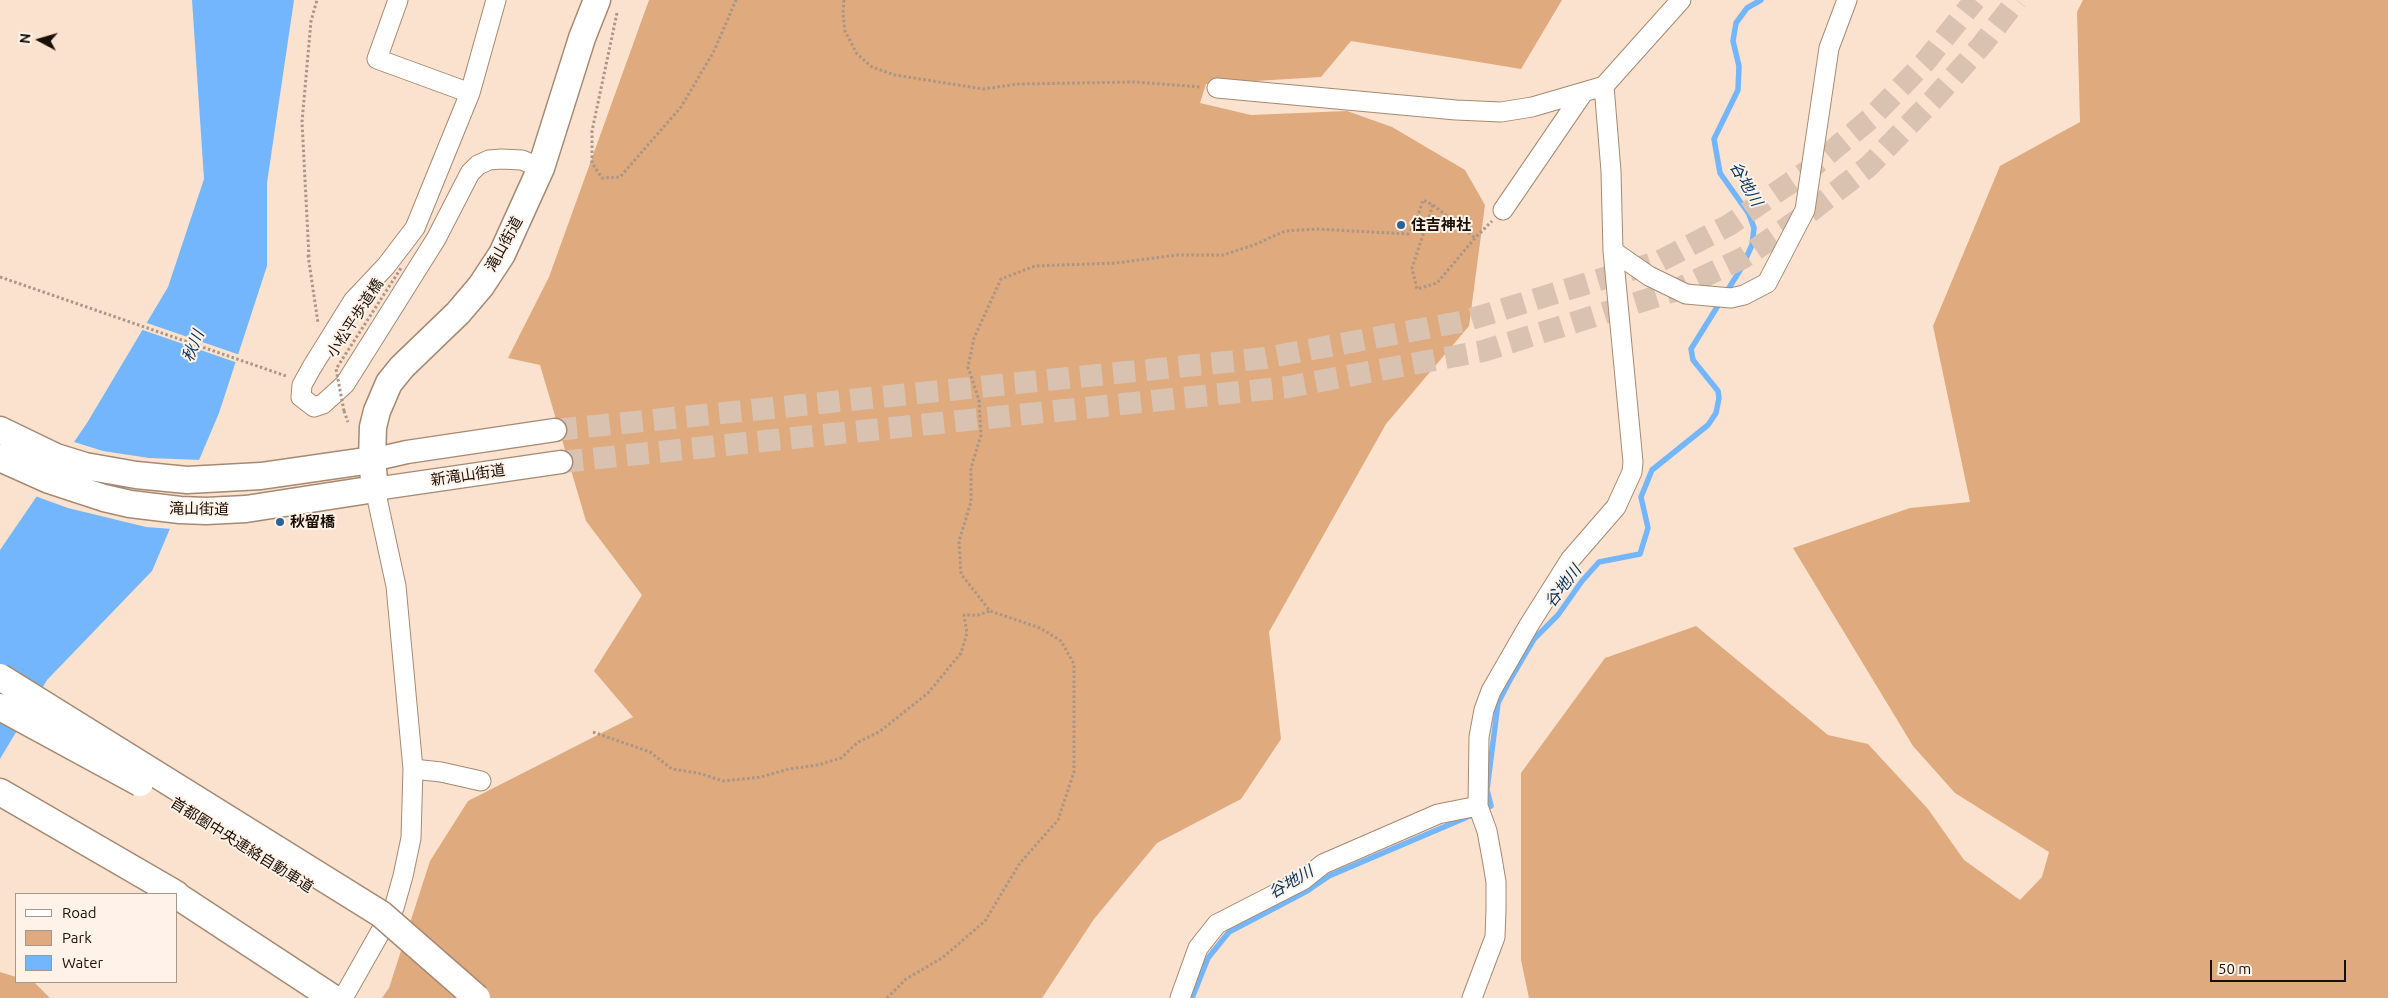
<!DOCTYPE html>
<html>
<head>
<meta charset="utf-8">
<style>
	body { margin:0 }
	#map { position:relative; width:2388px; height:998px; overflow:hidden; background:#fbe2ce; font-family:Ubuntu,sans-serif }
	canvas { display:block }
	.legend { position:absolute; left:15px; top:893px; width:162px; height:90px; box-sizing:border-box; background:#fff2e8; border:1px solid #a3978e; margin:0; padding:6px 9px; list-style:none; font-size:15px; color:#190f06 }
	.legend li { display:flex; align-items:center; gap:10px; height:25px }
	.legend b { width:25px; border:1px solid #a3978e }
	.north { position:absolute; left:15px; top:15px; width:50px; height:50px; -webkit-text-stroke:4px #fff2e8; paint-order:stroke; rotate:276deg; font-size:14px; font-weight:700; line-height:20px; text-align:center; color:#190f06 }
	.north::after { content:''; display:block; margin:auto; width:18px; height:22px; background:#190f06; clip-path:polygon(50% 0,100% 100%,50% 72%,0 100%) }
	.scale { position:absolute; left:2210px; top:960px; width:136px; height:22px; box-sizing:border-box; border:2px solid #190f06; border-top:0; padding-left:6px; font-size:15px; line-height:18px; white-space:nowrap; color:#190f06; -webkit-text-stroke:4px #fff2e8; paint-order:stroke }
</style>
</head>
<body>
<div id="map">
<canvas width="2388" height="998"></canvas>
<ul class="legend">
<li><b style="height:6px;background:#fff"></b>Road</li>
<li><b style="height:14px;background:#dfaa7d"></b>Park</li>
<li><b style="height:14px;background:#73b6fd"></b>Water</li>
</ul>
<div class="north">N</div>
<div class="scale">50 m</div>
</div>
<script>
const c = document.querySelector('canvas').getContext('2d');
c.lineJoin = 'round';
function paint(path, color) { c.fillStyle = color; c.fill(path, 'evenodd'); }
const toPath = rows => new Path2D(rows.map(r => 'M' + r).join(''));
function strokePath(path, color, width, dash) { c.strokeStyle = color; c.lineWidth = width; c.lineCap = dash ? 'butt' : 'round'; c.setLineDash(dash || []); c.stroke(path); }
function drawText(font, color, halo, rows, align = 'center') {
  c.font = font + ' Ubuntu,"Noto Sans JP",sans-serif'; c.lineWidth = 4; c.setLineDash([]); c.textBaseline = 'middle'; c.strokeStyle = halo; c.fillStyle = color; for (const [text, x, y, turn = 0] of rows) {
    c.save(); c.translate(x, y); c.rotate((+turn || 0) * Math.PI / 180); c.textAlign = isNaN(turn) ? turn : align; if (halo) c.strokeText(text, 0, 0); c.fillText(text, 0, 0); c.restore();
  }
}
paint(toPath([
	[649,0,1562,0,1521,69,1351,41,1321,77,1206,84,1200,103,1251,115,1347,111,1392,127,1465,170,1485,205,1469,326,1386,424,1269,632,1281,739,1241,799,1157,843,1094,919,1042,998,382,998,389,988,430,861,468,801,633,717,594,671,642,595,586,521,540,365,508,358,549,277],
	[2083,0,2388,0,2388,998,1529,998,1521,960,1521,773,1605,658,1696,626,1828,735,1868,744,1928,809,1964,860,2020,900,2042,877,2049,852,1955,793,1913,746,1793,548,1910,508,1970,502,1933,326,2000,166,2080,122,2077,12],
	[0,972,16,977,16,982,35,983,50,998,0,998]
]), '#dfaa7d');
paint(toPath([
	[192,0,294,0,267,183,267,266,219,413,152,571,47,680,0,759,0,550,87,423,168,287,204,179]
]), '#73b6fd');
paint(toPath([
	[144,322,240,355,238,363,140,329],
	[71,441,103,451,149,458,202,460,172,529,146,527,68,508,35,496]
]), '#fbe2ce');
strokePath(toPath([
	[1482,810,1491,806,1487,790,1498,703,1511,678,1534,639,1558,615,1582,581,1599,562,1640,554,1648,528,1641,497,1652,470,1708,425,1716,413,1719,398,1718,391,1693,360,1691,349,1742,267,1752,245,1754,228,1749,214,1720,173,1714,139,1738,90,1739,66,1733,41,1736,23,1747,8,1761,0],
	[1192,998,1208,958,1229,932,1307,891,1329,876,1472,815]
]), '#73b6fd', 5.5);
strokePath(toPath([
	[555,430,1265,358,1465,321,1660,261,1729,225,1809,170,1871,118,1925,62,1975,0],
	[561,462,1288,387,1483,351,1671,292,1743,258,1811,211,1869,166,1932,101,1981,46,2017,0]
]), '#d9c2b0', 22, [22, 11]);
const minor = toPath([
	[398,0,377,59,470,93],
	[496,0,470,93,415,228,386,266,353,301,312,367,302,385,301,397,314,407,323,404,345,384,436,239,470,173,478,165,489,160,501,159,522,160,541,168],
	[1217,88,1456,110,1501,112,1532,107,1604,86,1681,0],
	[1503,210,1583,93],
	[1613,251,1649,276,1686,294,1731,298,1744,295,1767,283,1805,210,1829,48,1847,0],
	[413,769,441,772,481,781],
	[343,998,394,908,403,876,411,838,413,769,396,586,375,489],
	[1180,998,1198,948,1217,924,1303,880,1323,864,1438,814,1478,806],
	[1472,998,1495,937,1496,909,1496,882,1492,858,1487,831,1478,806,1479,737,1484,710,1491,691,1529,625,1570,560,1616,507,1632,472,1633,462,1613,251,1611,171,1604,86]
]);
const major = toPath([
	[372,460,407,452,555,430],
	[375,489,561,462]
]);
const highway = toPath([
	[0,430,56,457,85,466,136,475,187,480,261,476,372,460],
	[0,458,49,480,104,498,130,504,180,510,206,511,246,509,375,489,372,460,373,427,377,411,389,383,402,367,458,313,481,286,502,254,541,168,582,38,597,0],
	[0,792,176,894],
	[176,895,333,998]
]);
strokePath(minor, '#a68972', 21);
strokePath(major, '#a68972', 25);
strokePath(highway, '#a68972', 29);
strokePath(toPath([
	[844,0,843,13,845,31,857,54,872,67,895,75,983,89,1018,84,1135,82,1201,87],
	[617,13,592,131,592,163,602,178,620,177,681,107,714,51,736,0],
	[1433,205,1475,238],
	[308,255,318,323],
	[309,257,302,122,311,21,317,0],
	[0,277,286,376],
	[344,411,348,422],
	[593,732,650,752,672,769,698,773,723,781,761,777,789,769,818,765,841,758,858,742,879,732,928,693,961,653,967,633,964,615,978,615,990,611],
	[887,998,906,979,942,958,985,921,1020,863,1058,820,1074,772,1074,664,1061,641,1040,628,990,611,961,574,959,541,971,502,971,468,981,435,979,400,968,367,974,338,1001,279,1035,266,1116,263,1177,255,1223,255,1254,245,1285,231,1317,229,1408,234,1416,221,1423,200,1433,205,1412,268,1417,289,1437,283,1475,238,1492,221]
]), '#a99686', 3, [2.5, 2.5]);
strokePath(minor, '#fff', 19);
strokePath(major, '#fff', 22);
strokePath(highway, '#fff', 26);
const highwayBridge = toPath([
	[0,677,381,914,477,998],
	[0,707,140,783]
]);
strokePath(highwayBridge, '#a68972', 29, []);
strokePath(toPath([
	[344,411,336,369,401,268]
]), '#a99686', 3, [2.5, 2.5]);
strokePath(highwayBridge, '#fff', 26);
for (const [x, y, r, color] of [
	[1401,225,5,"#2a629a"],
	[280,522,5,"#2a629a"]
]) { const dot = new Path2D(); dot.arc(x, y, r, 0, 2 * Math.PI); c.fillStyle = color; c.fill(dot); strokePath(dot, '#fff2e8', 2); }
drawText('bold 15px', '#190f06', '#fff2e8', [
	["住吉神社",1411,225],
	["秋留橋",290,522]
], 'left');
drawText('15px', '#190f06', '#fff2e8', [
	["滝山街道",504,244,-61],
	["小松平歩道橋",355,318,-57],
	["新滝山街道",468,475,-8],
	["滝山街道",199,509,1],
	["首都圏中央連絡自動車道",242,845,32]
]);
drawText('italic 16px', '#00305b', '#fff2e8', [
	["谷地川",1746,184,60],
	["秋川",193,346,-68],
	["谷地川",1563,586,-52],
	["谷地川",1291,882,-30]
]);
</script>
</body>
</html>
